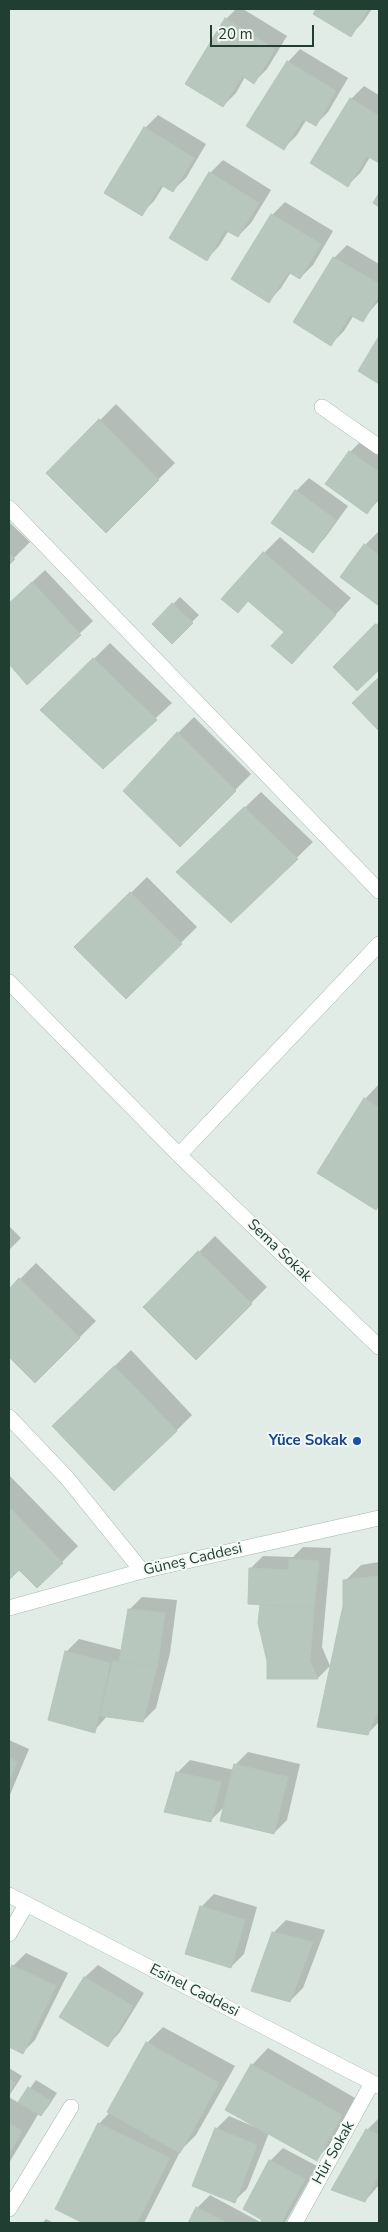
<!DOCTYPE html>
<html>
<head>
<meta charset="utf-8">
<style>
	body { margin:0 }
	#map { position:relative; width:388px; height:2232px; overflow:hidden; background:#e1ece6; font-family:"Nunito Sans",sans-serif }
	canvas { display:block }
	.frame { position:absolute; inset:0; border:10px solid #213e32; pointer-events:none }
	.scale { position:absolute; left:210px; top:25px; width:104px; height:22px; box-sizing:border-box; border:2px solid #213e32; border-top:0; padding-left:6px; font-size:15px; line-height:18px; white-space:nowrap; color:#213e32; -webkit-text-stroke:4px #f2f9f4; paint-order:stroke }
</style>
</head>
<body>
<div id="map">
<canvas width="388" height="2232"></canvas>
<div class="frame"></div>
<div class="scale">20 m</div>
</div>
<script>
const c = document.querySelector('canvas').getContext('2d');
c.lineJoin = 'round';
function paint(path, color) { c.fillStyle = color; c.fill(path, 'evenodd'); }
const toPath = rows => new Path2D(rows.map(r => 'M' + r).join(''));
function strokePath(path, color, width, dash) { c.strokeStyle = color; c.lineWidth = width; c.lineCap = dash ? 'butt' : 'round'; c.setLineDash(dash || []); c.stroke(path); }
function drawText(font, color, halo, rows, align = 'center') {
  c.font = font + ' "Nunito Sans",sans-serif'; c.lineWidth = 4; c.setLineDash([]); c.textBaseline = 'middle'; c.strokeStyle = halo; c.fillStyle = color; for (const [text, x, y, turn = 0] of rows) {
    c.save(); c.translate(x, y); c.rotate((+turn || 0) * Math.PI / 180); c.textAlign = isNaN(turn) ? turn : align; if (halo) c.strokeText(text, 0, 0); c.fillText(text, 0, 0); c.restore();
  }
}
paint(toPath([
	[236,9,243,9,287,36,267,69,254,82,245,77,236,93,223,106,226,19],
	[318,9,372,9,363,22,351,35,315,13],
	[300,49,348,78,328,112,315,125,307,119,297,135,284,148,288,62],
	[364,86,379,95,379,162,370,157,361,172,348,185,351,99],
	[158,115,206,144,186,178,173,190,164,185,154,201,141,214,145,128],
	[223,160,271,190,251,223,238,236,229,230,219,246,207,259,210,173],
	[285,202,333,231,313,265,300,278,291,272,281,288,269,301,272,215],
	[347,245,379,264,379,301,362,320,354,315,344,331,331,344,295,322,334,258],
	[116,404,175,463,106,531,48,473],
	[363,439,379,450,379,500,367,512,350,452],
	[309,478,348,506,325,538,312,551,296,491],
	[9,522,30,542,9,563],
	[378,532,379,533,379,604,342,577,365,545],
	[280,537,351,598,292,662,264,553],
	[45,570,93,621,27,683,9,662,9,604],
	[180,597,199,615,172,642,153,624],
	[379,622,379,668,357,690,334,667],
	[110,643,172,703,103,767,42,710],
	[379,678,379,729,354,704],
	[194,717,251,774,180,846,178,733],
	[261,792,313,842,231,922,194,856],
	[147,877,197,927,126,997,76,947],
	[379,1084,379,1205,376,1209,365,1099],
	[9,1226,21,1238,9,1250],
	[215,1236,267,1287,196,1359,144,1307],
	[36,1263,96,1321,35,1382,9,1356,9,1290],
	[131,1350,192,1415,176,1431,70,1410],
	[9,1475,78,1546,37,1587,19,1568,9,1578],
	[303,1547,331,1548,322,1647,330,1666,318,1678,268,1678,268,1660,259,1623,261,1604,250,1569,263,1556,293,1557],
	[379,1562,379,1722,367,1734,345,1581,361,1565],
	[142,1597,177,1600,170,1653,156,1708,143,1721,108,1715,94,1731,66,1652,79,1639,122,1650,129,1610],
	[9,1740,29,1749,9,1797],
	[248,1752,300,1764,287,1820,274,1833,225,1806,210,1821,177,1773,190,1760,234,1770,235,1765],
	[214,1894,257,1907,244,1954,231,1967,201,1907],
	[286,1920,325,1930,303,1988,290,2001,273,1933],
	[26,1953,68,1973,35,2040,22,2053,9,2046,9,1976,13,1966],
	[98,1965,144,1993,120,2032,108,2045,61,2017,85,1977],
	[163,2027,235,2066,196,2135,181,2150,144,2223,86,2223,57,2209,99,2124,110,2112,147,2043],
	[268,2048,357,2099,332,2143,316,2159,269,2133,247,2189,234,2201,216,2129,229,2116,255,2127,227,2109,252,2065],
	[9,2068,22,2076,9,2096],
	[36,2080,57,2093,48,2107,41,2114,39,2113,9,2163,9,2097,19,2103],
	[379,2118,379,2185,365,2201,367,2130],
	[283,2148,317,2166,285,2223,189,2223,197,2208,210,2195,262,2223,270,2161],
	[46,2219,54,2223,42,2223]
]), '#0003');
const building = toPath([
	[316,9,368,9,351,37,313,14,316,9],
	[225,18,275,49,254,84,242,76,223,107,185,84,225,18],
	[287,61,336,91,316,126,303,119,284,150,246,126,287,61],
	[350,98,379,116,379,163,367,156,348,187,310,163,350,98],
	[144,127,194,158,173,192,161,185,142,216,104,193,144,127],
	[209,172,259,203,238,237,225,230,207,261,169,238,209,172],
	[379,193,379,207,373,203,379,193],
	[271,214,321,244,300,279,288,272,269,303,231,279,271,214],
	[333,257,379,284,379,295,363,322,350,315,331,346,293,322,333,257],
	[379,336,379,384,358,371,379,336],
	[99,419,159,480,106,533,46,473,99,419],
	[349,451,379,472,379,497,367,514,325,484,349,451],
	[295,490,336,520,313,553,271,523,295,490],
	[364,544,379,555,379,606,340,577,364,544],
	[263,552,336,615,292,664,271,646,284,632,248,601,238,613,221,599,263,552],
	[9,553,15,559,9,565,9,553],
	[32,582,81,635,27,685,9,664,9,603,32,582],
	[172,603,193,623,172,644,152,624,172,603],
	[375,624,379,629,379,670,357,691,333,667,375,624],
	[93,658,157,720,103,769,40,710,93,658],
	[379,677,379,731,352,703,379,677],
	[177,732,236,791,180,847,123,791,177,732],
	[244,807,298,859,231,923,176,872,244,807],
	[130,892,182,944,126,999,74,947,130,892],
	[364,1098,379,1108,379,1205,376,1210,317,1173,364,1098],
	[198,1251,252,1304,196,1360,143,1307,198,1251],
	[19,1278,80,1338,35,1383,9,1357,9,1289,19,1278],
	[114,1366,177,1431,114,1491,52,1426,114,1366],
	[9,1507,63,1563,37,1588,19,1570,9,1580,9,1507],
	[289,1559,319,1561,314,1607,248,1604,249,1568,289,1570,289,1559],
	[379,1576,379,1708,368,1735,317,1727,343,1606,343,1580,379,1576],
	[260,1605,314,1607,310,1661,318,1679,267,1679,267,1661,258,1623,260,1605],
	[128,1609,165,1613,157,1667,119,1662,128,1609],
	[65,1651,110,1663,95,1733,48,1720,65,1651],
	[113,1661,157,1667,143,1722,100,1716,113,1661],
	[9,1758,17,1762,9,1782,9,1758],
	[234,1764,288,1777,274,1834,220,1821,234,1764],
	[176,1772,221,1782,211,1822,164,1812,176,1772],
	[200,1906,245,1920,231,1968,185,1954,200,1906],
	[272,1932,313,1942,290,2002,251,1991,272,1932],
	[12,1965,56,1986,23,2054,9,2047,9,1973,12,1965],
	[84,1977,133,2006,108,2047,59,2017,84,1977],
	[146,2042,219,2083,180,2153,107,2112,146,2042],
	[251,2064,342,2115,317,2161,225,2110,251,2064],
	[9,2079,15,2083,9,2094,9,2079],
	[28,2087,51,2101,41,2116,18,2102,28,2087],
	[9,2123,22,2131,9,2154,9,2123],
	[98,2123,170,2158,137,2223,83,2223,55,2209,98,2123],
	[215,2128,257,2145,235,2203,192,2186,215,2128],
	[366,2129,379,2135,379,2174,365,2202,331,2190,366,2129],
	[269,2160,305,2179,281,2223,260,2223,262,2220,243,2209,269,2160],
	[196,2207,227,2223,188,2223,196,2207]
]);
paint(building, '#b7c7be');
strokePath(building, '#b4c6bc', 1);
const street = toPath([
	[322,407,379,447],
	[9,508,379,891],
	[9,982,179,1155,379,1347],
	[179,1155,379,944],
	[9,1417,67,1478,142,1571],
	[9,1895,379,2086],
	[9,1934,26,1905],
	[9,2209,71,2107],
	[295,2223,372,2083]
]);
const secondary = toPath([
	[9,1608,142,1571,379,1518]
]);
strokePath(street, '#a4b4ac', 16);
strokePath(secondary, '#a2bcaf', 16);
strokePath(street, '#fff', 15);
strokePath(secondary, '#fff', 15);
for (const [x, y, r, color] of [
	[357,1441,5,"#1a4fb4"]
]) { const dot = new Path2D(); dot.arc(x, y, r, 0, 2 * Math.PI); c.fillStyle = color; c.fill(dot); strokePath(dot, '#f2f9f4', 2); }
drawText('15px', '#213e32', '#f2f9f4', [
	["Sema Sokak",279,1251,44],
	["Güneş Caddesi",193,1560,-13],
	["Esinel Caddesi",194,1991,27],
	["Hür Sokak",334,2153,-61]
]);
drawText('bold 15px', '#164399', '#f2f9f4', [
	["Yüce Sokak",347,1441]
], 'right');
</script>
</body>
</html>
